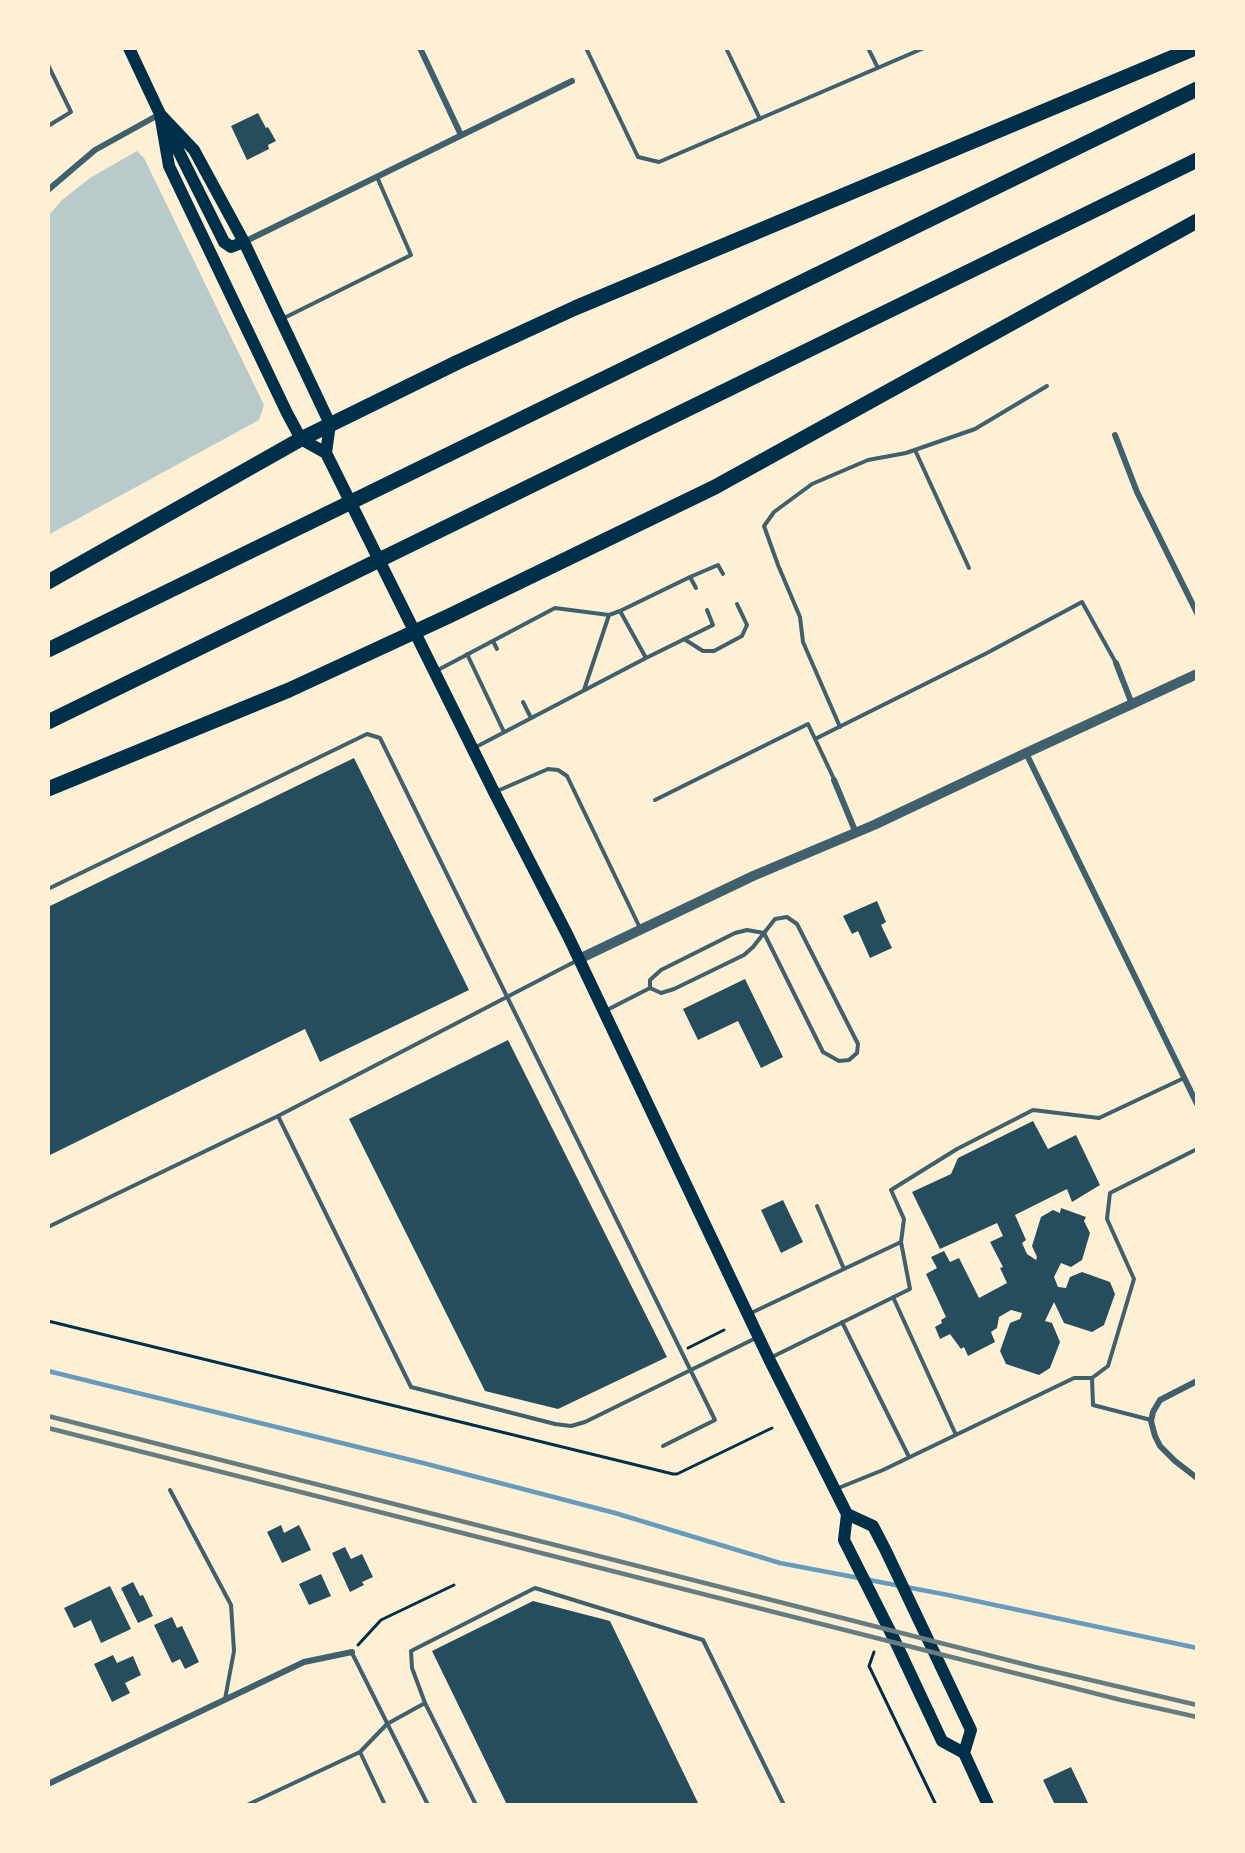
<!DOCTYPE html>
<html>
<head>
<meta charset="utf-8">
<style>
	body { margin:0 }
	#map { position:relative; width:1245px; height:1853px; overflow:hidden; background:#fdf0d5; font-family:Mulish,sans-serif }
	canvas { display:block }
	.frame { position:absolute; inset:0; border:50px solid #fdf0d5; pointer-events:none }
</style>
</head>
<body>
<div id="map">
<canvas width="1245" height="1853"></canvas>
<div class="frame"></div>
</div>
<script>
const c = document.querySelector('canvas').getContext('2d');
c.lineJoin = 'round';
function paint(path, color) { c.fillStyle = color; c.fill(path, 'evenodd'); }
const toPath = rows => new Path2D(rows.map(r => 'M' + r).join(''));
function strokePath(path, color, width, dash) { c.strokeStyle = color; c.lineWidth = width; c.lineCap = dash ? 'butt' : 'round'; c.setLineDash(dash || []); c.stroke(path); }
paint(toPath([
	[137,151,144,158,264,405,259,420,48,535,48,216,62,200,90,178]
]), '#b9caca');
strokePath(toPath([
	[48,1371,423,1463,615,1513,780,1563,948,1595,1197,1648]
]), '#669bbc', 4.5);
paint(toPath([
	[258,113,266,128,268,127,276,141,268,145,269,149,247,160,231,126],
	[354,758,469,990,320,1062,305,1029,48,1156,48,907],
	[877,901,886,922,881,925,892,948,870,958,858,931,852,934,843,916],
	[745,979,783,1057,761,1068,738,1021,698,1040,683,1009],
	[508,1040,667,1357,558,1409,485,1391,349,1119],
	[1033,1121,1048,1149,1076,1135,1100,1185,1072,1202,1067,1189,1015,1215,1026,1240,1022,1243,1027,1254,1036,1260,1037,1257,1032,1246,1041,1217,1053,1210,1060,1213,1061,1208,1086,1217,1084,1221,1090,1233,1082,1260,1071,1267,1061,1263,1054,1277,1058,1287,1066,1288,1070,1277,1082,1272,1110,1282,1115,1294,1104,1325,1092,1332,1064,1323,1054,1302,1045,1321,1052,1323,1060,1342,1050,1368,1039,1375,1006,1364,1000,1351,1010,1323,1020,1319,1022,1313,1011,1310,999,1317,997,1328,991,1332,995,1342,968,1356,964,1347,961,1349,950,1334,940,1339,935,1327,942,1323,941,1320,946,1317,926,1274,937,1268,931,1257,944,1251,950,1262,959,1258,979,1298,1007,1283,1000,1268,1003,1267,990,1242,1003,1236,997,1223,940,1249,912,1192,951,1174,958,1158],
	[783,1200,803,1242,781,1253,761,1210],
	[281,1525,284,1533,299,1525,311,1550,282,1563,267,1532],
	[345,1547,351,1559,362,1554,373,1577,362,1582,364,1585,350,1592,332,1553],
	[321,1574,331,1596,309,1605,299,1584],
	[133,1582,140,1596,143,1595,153,1616,138,1623,121,1588],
	[110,1586,131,1629,101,1643,91,1620,74,1628,64,1608],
	[533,1601,610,1621,699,1805,507,1805,432,1651],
	[172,1617,177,1628,182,1626,199,1662,185,1669,180,1659,172,1663,154,1625],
	[113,1655,117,1663,133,1656,141,1675,125,1683,130,1693,112,1702,94,1664],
	[1071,1767,1089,1805,1055,1805,1043,1780]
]), '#264d5e');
strokePath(toPath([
	[48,1321,673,1474,677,1474,772,1428],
	[688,1348,724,1330],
	[358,1645,381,1620,454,1585],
	[874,1652,869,1666,936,1805]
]), '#003049', 3);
strokePath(toPath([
	[586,48,638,157,659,162,924,48],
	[726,48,760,119],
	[868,48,878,68],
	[48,65,71,112,48,126],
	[282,319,411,255,377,177],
	[915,450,969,568],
	[690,577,718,565,723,574],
	[620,611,690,577,696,588],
	[684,639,703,651,714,651,742,636,747,625,737,604],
	[493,641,497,649],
	[467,654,504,732],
	[646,658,713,625,707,610],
	[436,671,555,608,609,615,620,611,646,658,474,748],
	[584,690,609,615],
	[523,702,531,718],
	[840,727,803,642,800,617,778,565,764,526,774,512,812,484,868,460,906,453,975,429,1047,386],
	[815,739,985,654,1082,602,1116,663],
	[495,792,548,769,558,770,567,776,640,928],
	[655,800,808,724,834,779],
	[48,889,367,734,380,738,715,1420,663,1446],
	[787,917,797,924,858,1044,857,1053,849,1060,839,1061,823,1052,764,933,775,919,787,917],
	[747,930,764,933,753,947,744,955,674,989,661,993,650,988,650,980,661,970,735,933,747,930],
	[605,1011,650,988],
	[278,1116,578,960],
	[817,1206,844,1269],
	[48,1227,278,1116,411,1387,555,1424,571,1426,585,1422,758,1337],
	[901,1242,904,1219,891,1190,957,1149,1033,1110,1099,1118,1184,1078],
	[893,1297,956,1435],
	[751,1313,901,1242,910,1289,772,1357],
	[842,1322,909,1457],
	[1092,1378,1093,1405,1151,1420],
	[836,1489,883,1470,1074,1378,1092,1378,1108,1366,1134,1279,1107,1219,1110,1193,1197,1149],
	[170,1490,231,1605,234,1651,225,1699],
	[352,1653,428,1805],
	[360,1752,387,1724,425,1703],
	[247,1805,360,1752,385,1805],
	[476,1805,425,1703,412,1668,411,1651,535,1588,703,1640,784,1805]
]), '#3f606c', 4);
strokePath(toPath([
	[420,48,461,135],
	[48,190,95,150,160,114],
	[244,242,572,81],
	[1115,435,1137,492,1197,613],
	[1116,663,1132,704],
	[1026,753,1197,1104],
	[834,780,856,833],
	[1197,1381,1160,1400,1153,1412,1151,1421,1155,1436,1160,1446,1175,1461,1197,1478],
	[48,1784,304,1662,352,1652]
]), '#3f606c', 6);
strokePath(toPath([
	[579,959,753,876,874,825,1026,753,1197,674]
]), '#3f606c', 10);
strokePath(toPath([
	[129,48,160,114,169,166,287,413,301,439,326,453,494,792,568,936,769,1359,847,1514,844,1540,896,1643,942,1741,964,1753,988,1805],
	[160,114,194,150,244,242,330,424,326,453],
	[166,126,224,242,231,247,244,242],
	[847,1514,873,1526,885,1549,971,1730,964,1753]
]), '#003049', 12);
strokePath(toPath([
	[48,582,301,439,458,362,575,308,1195,48],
	[48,650,1197,89],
	[48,722,1197,160],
	[48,789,289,690,449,616,715,487,1197,221]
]), '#003049', 15);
strokePath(toPath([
	[48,1416,1035,1667,1197,1705],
	[48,1428,1121,1700,1197,1717]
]), '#657d81', 4.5);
</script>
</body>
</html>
